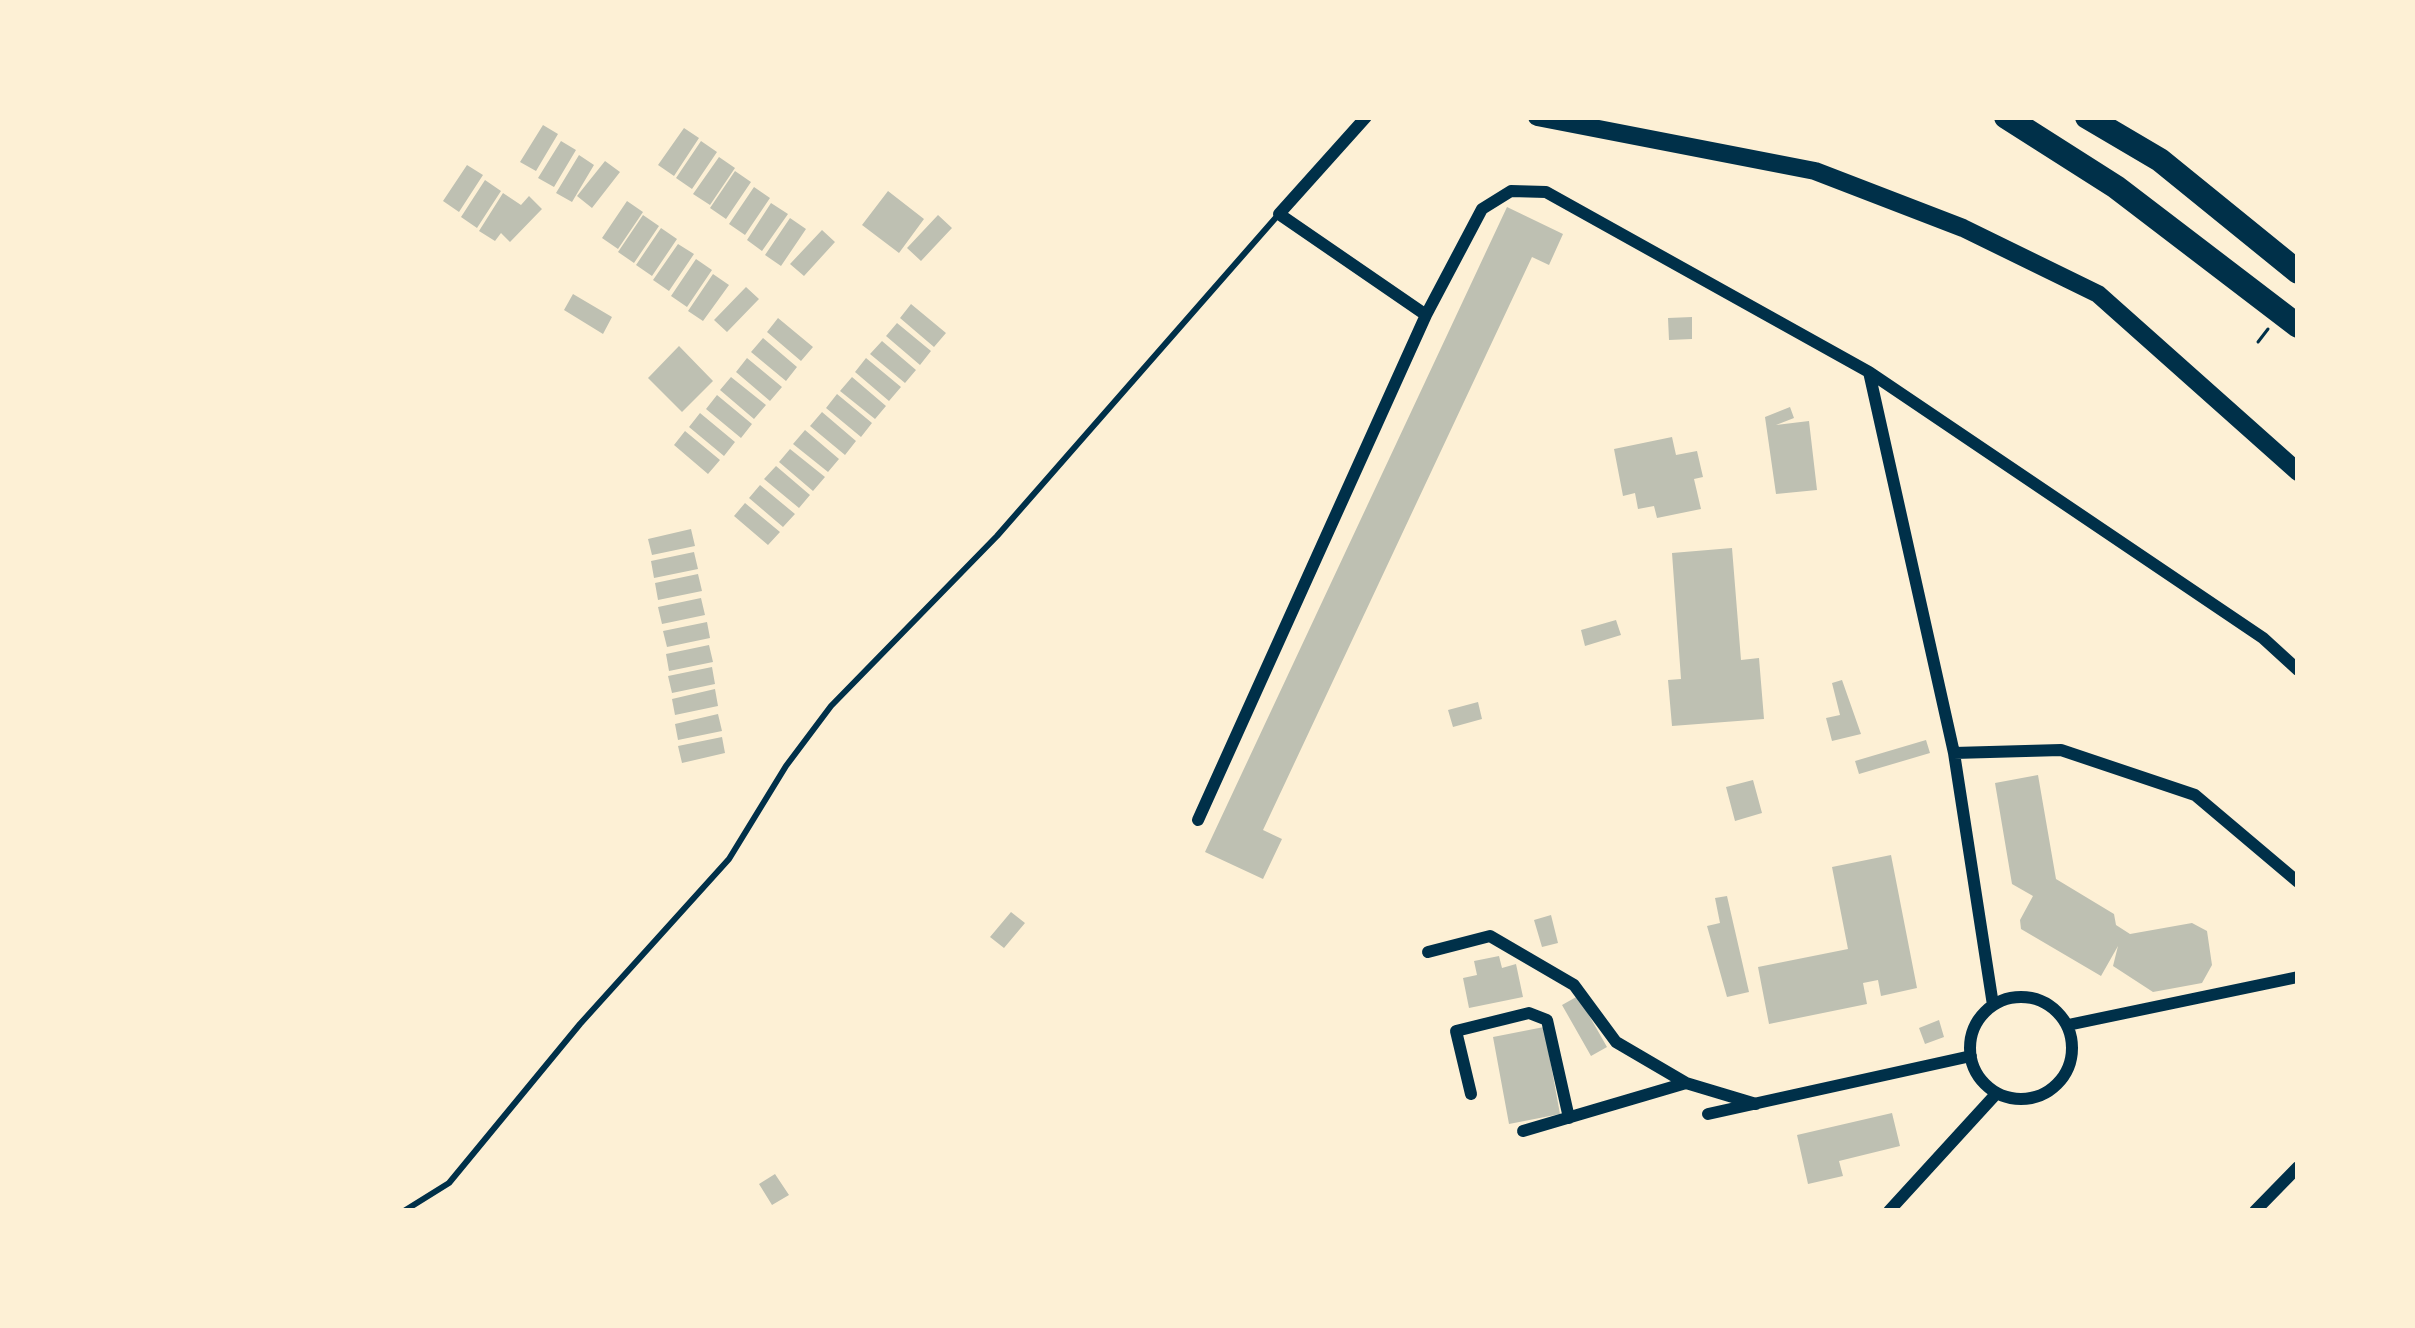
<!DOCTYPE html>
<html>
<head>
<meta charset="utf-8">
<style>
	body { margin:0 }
	#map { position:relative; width:2415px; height:1328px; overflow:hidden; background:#fdf0d5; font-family:Merriweather,serif }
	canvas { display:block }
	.frame { position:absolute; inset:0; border:120px solid #fdf0d5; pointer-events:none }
</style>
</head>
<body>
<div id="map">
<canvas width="2415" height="1328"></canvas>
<div class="frame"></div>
</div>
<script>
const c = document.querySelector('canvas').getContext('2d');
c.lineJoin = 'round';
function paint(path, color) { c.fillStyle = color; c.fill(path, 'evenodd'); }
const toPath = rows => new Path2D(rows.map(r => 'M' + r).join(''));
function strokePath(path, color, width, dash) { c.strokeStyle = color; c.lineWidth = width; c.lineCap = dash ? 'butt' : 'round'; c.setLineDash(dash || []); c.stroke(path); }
paint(toPath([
	[543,125,558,134,536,171,520,162],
	[684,128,699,138,674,176,658,165],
	[561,141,576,150,554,187,538,178],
	[701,141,717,152,692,189,676,178],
	[579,155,594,165,572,202,556,193],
	[719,157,735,168,710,205,693,194],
	[605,161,620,172,592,208,577,196],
	[467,165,483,175,459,212,443,201],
	[735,171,751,182,726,219,710,208],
	[485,180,501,191,477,228,461,217],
	[754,187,770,198,745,235,729,224],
	[888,191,924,219,899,253,862,225],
	[503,193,521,205,529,196,542,209,510,242,501,233,495,241,479,231],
	[627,201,643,212,618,249,602,238],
	[771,203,788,214,762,251,747,240],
	[1507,207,1563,234,1549,265,1532,257,1263,830,1282,839,1263,879,1205,852],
	[643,215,659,226,634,263,618,252],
	[938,215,952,228,921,261,907,248],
	[790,218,806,229,781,266,765,255],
	[661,228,677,239,652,276,636,265],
	[822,230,835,242,804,276,790,264],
	[678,244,694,254,669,291,653,280],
	[696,259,712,270,687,307,671,296],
	[713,274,729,285,703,321,688,311],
	[746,287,759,299,727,332,714,320],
	[573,294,612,317,603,334,564,310],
	[911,304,946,333,934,347,900,318],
	[1692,317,1692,339,1669,340,1668,318],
	[778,318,813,347,801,361,767,332],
	[897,323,931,351,920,365,886,336],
	[763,338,797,367,786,381,751,352],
	[882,341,916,370,905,383,870,354],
	[679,346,713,381,682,412,648,378],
	[747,358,782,387,770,401,736,372],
	[866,358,901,387,889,401,855,372],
	[731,377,766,405,754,419,720,390],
	[852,377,886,406,875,419,840,391],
	[837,394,872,423,861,437,826,408],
	[717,395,752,424,741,438,706,409],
	[1790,407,1794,418,1776,425,1809,421,1817,490,1776,494,1765,417],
	[822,412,856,441,845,455,810,426],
	[700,413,735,442,724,456,689,427],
	[805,430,839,459,828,472,793,444],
	[685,431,720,460,708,474,674,445],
	[1672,437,1676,455,1697,451,1703,477,1694,479,1701,509,1657,518,1654,506,1638,509,1635,493,1623,496,1614,449],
	[790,449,825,477,813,491,779,462],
	[776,466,810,495,799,508,764,479],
	[760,485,795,514,783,527,749,498],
	[745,503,780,532,768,545,734,516],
	[691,529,695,546,652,555,648,539],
	[1732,548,1741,660,1759,658,1764,719,1672,726,1668,680,1681,679,1672,553],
	[694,552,698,569,654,578,651,561],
	[698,574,702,591,658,600,655,583],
	[701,598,705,615,662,624,658,607],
	[1616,620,1621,635,1585,646,1581,630],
	[707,622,710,638,667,647,663,631],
	[709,645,713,662,669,671,666,654],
	[712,667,715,684,672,693,668,676],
	[1842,680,1861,734,1832,741,1826,718,1840,715,1832,683],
	[715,689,718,706,675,715,672,699],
	[1478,702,1482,719,1453,727,1448,710],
	[718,714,722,731,678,740,675,724],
	[722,737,725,753,682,763,678,746],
	[1926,740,1930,753,1859,774,1855,761],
	[2038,775,2056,879,2114,914,2116,925,2130,934,2192,923,2207,931,2212,965,2202,983,2153,992,2113,966,2118,946,2101,976,2021,929,2020,920,2033,896,2012,884,1995,783],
	[1753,780,1762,813,1735,821,1726,787],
	[1891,855,1917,988,1881,996,1878,980,1863,983,1867,1004,1769,1024,1758,967,1848,949,1832,867],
	[1727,896,1749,992,1727,997,1707,926,1720,923,1715,898],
	[1011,912,1025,923,1004,948,990,937],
	[1551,915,1558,943,1542,947,1534,920],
	[1499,956,1502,968,1516,964,1523,997,1469,1008,1463,978,1477,975,1474,961],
	[1578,996,1607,1047,1591,1056,1562,1005],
	[1939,1020,1944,1037,1925,1044,1919,1028],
	[1544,1027,1560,1114,1509,1124,1493,1037],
	[1892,1113,1900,1146,1839,1161,1843,1176,1808,1184,1797,1135],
	[775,1174,789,1195,772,1205,759,1184]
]), '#bec0b2');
strokePath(toPath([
	[2258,342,2268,329]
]), '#003049', 3);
strokePath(toPath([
	[404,1211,449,1183,580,1024,729,859,786,766,831,706,997,536,1279,214]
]), '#003049', 6);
strokePath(toPath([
	[1366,117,1279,214,1426,315],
	[1869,372,1954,753,1993,1005],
	[1954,753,2061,750,2195,795,2298,882],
	[1198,820,1426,315,1482,209,1511,191,1546,192,1869,372,2263,638,2298,670],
	[1428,952,1490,936,1574,985,1616,1042,1686,1083,1756,1104],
	'1970 1048a51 51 0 1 1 102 0a51 51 0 1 1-102 0Z',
	[2068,1025,2298,977],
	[1471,1094,1456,1031,1529,1013,1547,1020,1569,1118],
	[1708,1114,1971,1056],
	[1523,1131,1686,1083],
	[1889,1211,1996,1094],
	[2255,1211,2298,1167]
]), '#003049', 12);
strokePath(toPath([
	[1537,117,1815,171,1963,228,2098,294,2298,472]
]), '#003049', 18);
strokePath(toPath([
	[2006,117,2116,187,2298,326],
	[2087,117,2160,160,2298,272]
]), '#003049', 24);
</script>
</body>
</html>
